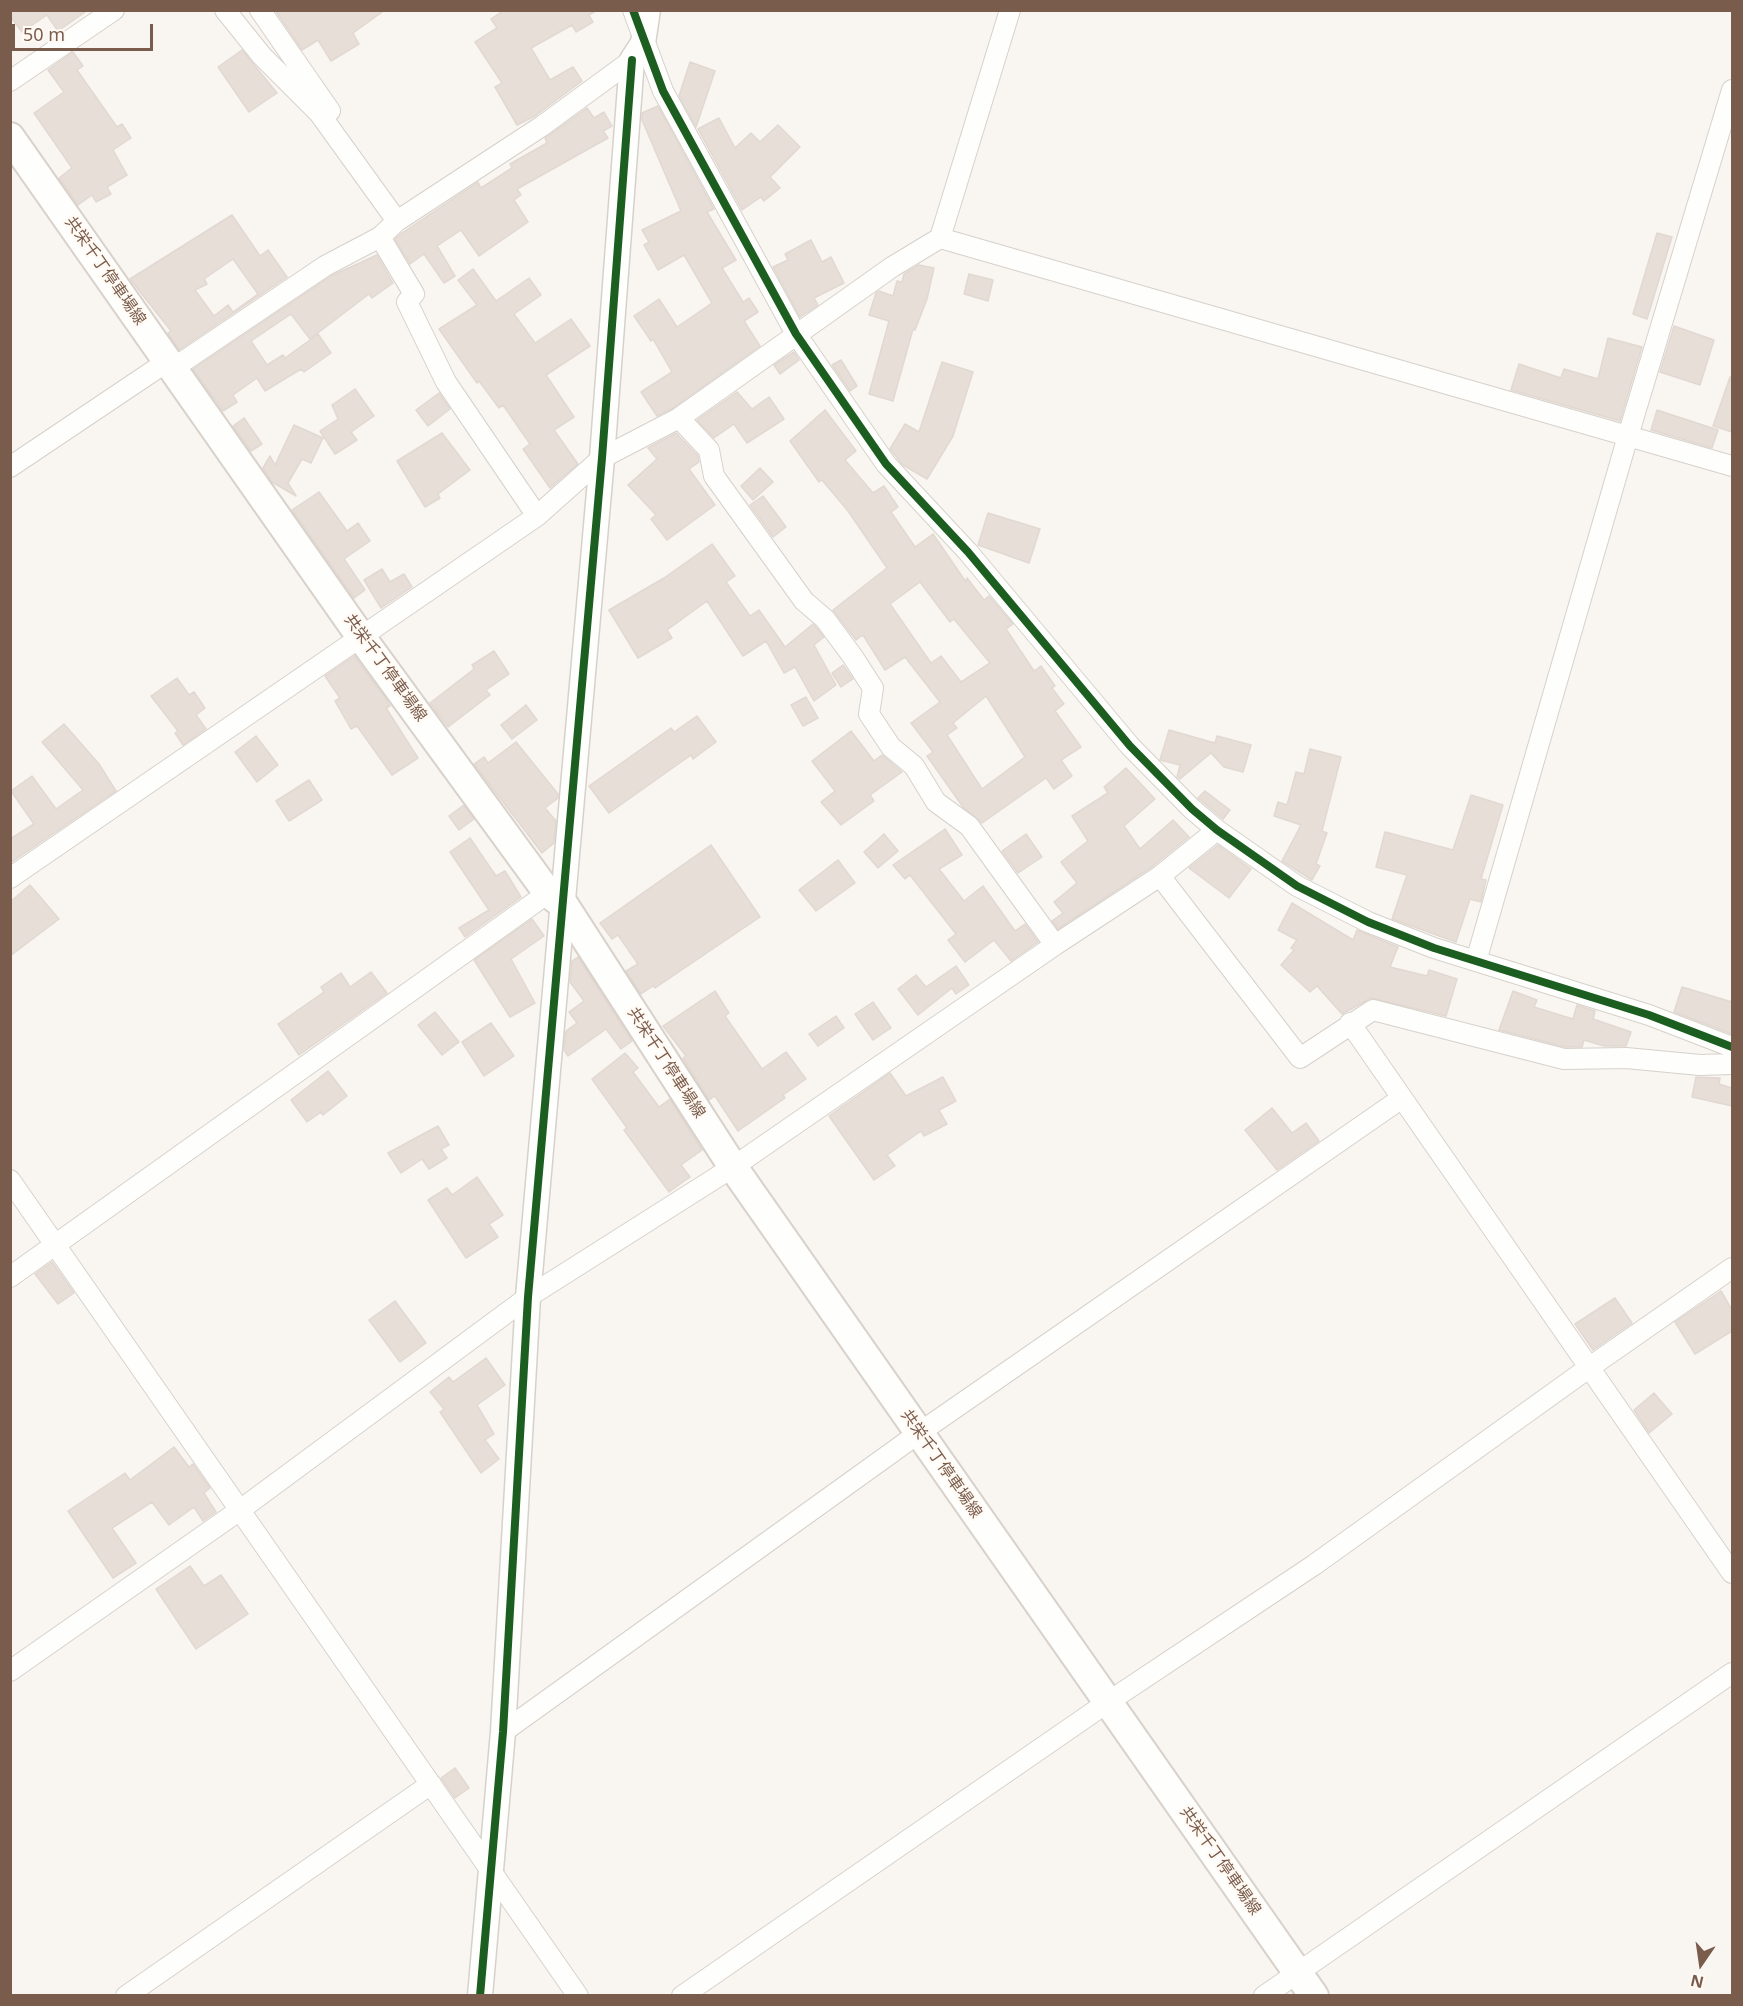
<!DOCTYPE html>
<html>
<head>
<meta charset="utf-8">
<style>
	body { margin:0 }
	#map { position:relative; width:1743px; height:2006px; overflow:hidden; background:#f9f5f0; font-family:"Noto Sans",sans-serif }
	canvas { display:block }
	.frame { position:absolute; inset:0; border:12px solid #7a5c4d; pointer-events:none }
	.north { position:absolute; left:1671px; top:1934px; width:60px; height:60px; -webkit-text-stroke:4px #fffaf3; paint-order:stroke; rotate:193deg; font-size:16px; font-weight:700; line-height:24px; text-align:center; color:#7a5c4d }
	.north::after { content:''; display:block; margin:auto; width:21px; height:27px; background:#7a5c4d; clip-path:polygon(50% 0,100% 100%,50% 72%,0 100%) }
	.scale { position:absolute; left:12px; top:24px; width:141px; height:27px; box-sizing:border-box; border:3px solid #7a5c4d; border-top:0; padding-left:8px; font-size:18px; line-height:21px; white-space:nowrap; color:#7a5c4d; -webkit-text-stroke:4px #fffaf3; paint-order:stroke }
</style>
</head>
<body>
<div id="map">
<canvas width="1743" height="2006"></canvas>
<div class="frame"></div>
<div class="north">N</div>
<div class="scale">50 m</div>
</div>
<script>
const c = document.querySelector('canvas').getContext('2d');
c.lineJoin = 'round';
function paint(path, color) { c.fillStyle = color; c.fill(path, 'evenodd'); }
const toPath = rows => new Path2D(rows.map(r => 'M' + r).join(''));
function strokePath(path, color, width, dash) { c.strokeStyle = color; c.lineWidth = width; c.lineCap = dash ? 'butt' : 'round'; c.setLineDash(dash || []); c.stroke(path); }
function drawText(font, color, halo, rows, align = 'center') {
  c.font = font + ' "Noto Sans","Noto Sans JP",sans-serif'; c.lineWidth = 4.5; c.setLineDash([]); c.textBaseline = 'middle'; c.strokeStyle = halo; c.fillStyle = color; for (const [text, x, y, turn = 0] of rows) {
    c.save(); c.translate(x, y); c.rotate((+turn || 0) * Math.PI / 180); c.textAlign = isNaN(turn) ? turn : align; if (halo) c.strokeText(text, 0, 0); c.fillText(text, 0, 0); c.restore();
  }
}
const building = toPath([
	[10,10,88,10,58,31,47,15,22,32,10,16,10,10],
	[275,10,385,10,353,33,359,44,331,61,318,40,302,50,275,10],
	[504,10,597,10,589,15,593,22,576,32,572,25,531,48,550,80,573,67,582,81,535,116,517,125,495,87,502,83,475,42,497,28,491,19,504,10],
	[242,50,277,93,249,112,218,67,242,50],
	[73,52,83,66,77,70,117,127,122,124,131,138,113,150,127,175,107,187,111,194,96,202,92,195,78,205,59,178,72,168,34,113,64,92,48,70,73,52],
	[690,62,715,71,696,127,679,96,690,62],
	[658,106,714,209,707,212,736,260,722,268,743,302,749,298,758,312,744,321,760,346,673,408,657,416,641,392,672,372,653,339,651,341,634,316,659,299,677,327,712,303,684,255,658,270,644,245,649,242,642,230,681,211,642,120,642,113,658,106],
	[587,108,594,118,604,112,612,126,603,131,608,138,517,189,521,195,514,200,528,222,479,256,461,230,437,246,455,276,444,283,424,254,410,264,395,239,402,233,478,182,481,188,512,168,510,164,547,143,545,138,587,108],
	[719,118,735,148,751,133,760,142,778,125,800,147,770,177,780,188,764,201,761,197,742,210,698,129,719,118],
	[232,215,260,256,268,250,287,277,179,350,168,333,171,331,130,279,232,215],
	[233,259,258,294,233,312,228,305,214,316,195,290,207,284,204,279,233,259],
	[1657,233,1672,237,1647,319,1633,314,1657,233],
	[811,240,822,262,831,257,844,283,814,298,818,305,800,317,773,267,788,260,785,254,811,240],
	[377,255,393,283,372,298,369,294,310,339,291,314,251,341,267,365,283,355,285,358,318,334,331,353,304,372,301,369,265,391,257,378,233,395,237,402,223,411,193,369,331,276,377,255],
	[919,265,934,268,927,299,915,330,913,329,893,401,869,394,889,321,869,315,876,293,879,291,893,296,897,281,902,282,904,274,919,265],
	[473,269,496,301,529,278,541,295,514,314,535,343,571,319,590,346,546,375,574,417,554,430,578,464,550,488,523,449,530,444,503,405,499,408,479,381,477,383,439,329,477,305,458,280,473,269],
	[969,274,993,280,988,301,964,294,969,274],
	[1674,326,1714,340,1700,385,1660,372,1674,326],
	[1608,338,1642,347,1620,421,1511,390,1519,364,1561,378,1564,369,1598,379,1608,338],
	[794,352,799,360,780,374,774,365,794,352],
	[841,360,857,386,850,391,832,365,841,360],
	[942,362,973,372,953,436,927,479,903,465,890,449,905,424,919,432,942,362],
	[1730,377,1732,378,1732,432,1713,426,1730,377],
	[355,389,374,416,351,432,357,440,335,454,320,431,338,419,332,405,355,389],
	[737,392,752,409,769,397,784,419,747,443,734,424,714,438,697,420,737,392],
	[439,393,450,409,428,426,416,410,439,393],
	[825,410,856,451,845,460,873,493,884,486,898,507,891,512,915,547,933,534,966,582,967,578,984,600,989,596,1013,624,1006,629,1034,671,1041,666,1055,686,1052,688,1064,704,1055,711,1081,747,1061,760,1072,776,1054,789,1046,778,982,823,963,807,927,756,933,752,911,723,940,702,905,657,885,670,863,635,856,640,833,610,887,568,848,511,822,480,819,482,790,441,825,410],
	[920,582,950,622,954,619,990,663,961,682,941,656,931,663,890,604,920,582],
	[986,696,1025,757,982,789,947,735,957,728,953,723,986,696],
	[1657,410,1718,430,1712,448,1651,430,1657,410],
	[244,418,262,444,251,451,233,426,244,418],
	[294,425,323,438,311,463,302,459,288,483,296,496,272,482,263,468,270,456,275,465,294,425],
	[442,433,470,470,438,494,440,498,425,507,397,461,442,433],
	[676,433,698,456,699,462,689,469,715,505,667,540,651,519,656,515,628,485,657,459,648,448,676,433],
	[760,468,773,482,753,500,741,486,760,468],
	[319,492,347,531,358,523,370,541,344,559,365,590,354,598,292,510,319,492],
	[763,496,786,527,773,537,750,505,763,496],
	[988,513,1040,529,1029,563,978,545,988,513],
	[712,544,735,576,726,582,750,616,759,610,785,647,813,624,816,627,824,637,814,645,836,685,814,701,795,667,784,673,766,641,743,656,707,601,667,630,672,638,638,658,609,610,664,578,712,544],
	[382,569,390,582,404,574,412,587,381,608,364,580,382,569],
	[494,651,509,674,486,690,490,695,448,727,430,703,474,669,472,665,494,651],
	[354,656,385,698,390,706,386,708,418,758,392,775,357,726,351,729,335,701,340,698,325,676,354,656],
	[843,665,853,679,841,687,832,673,843,665],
	[177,678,189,695,194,692,205,708,196,715,206,729,183,745,175,733,178,731,151,696,177,678],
	[806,697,818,718,803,726,791,705,806,697],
	[526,705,537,720,512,739,501,725,526,705],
	[697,716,716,742,693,759,691,755,609,813,589,786,671,728,674,732,697,716],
	[64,724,99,764,116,791,10,863,10,839,34,824,11,791,32,776,56,809,83,790,42,742,64,724],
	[1169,730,1215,743,1217,736,1251,745,1243,772,1224,767,1211,753,1180,779,1177,777,1180,765,1160,760,1169,730],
	[851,731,874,761,882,755,902,772,870,795,874,801,841,825,821,802,835,791,812,761,851,731],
	[256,736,278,765,257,782,235,752,256,736],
	[516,742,558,794,558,798,545,808,556,821,554,843,542,853,474,764,484,757,488,763,516,742],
	[1310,749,1341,757,1322,831,1327,833,1316,864,1320,866,1312,880,1282,861,1301,825,1274,816,1278,802,1287,805,1296,772,1304,774,1310,749],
	[1126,768,1155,799,1124,826,1140,849,1173,820,1189,837,1153,866,1058,929,1052,921,1063,913,1054,902,1077,883,1061,862,1088,841,1072,816,1108,793,1104,787,1126,768],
	[309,780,322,800,289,821,276,801,309,780],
	[1205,791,1230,810,1223,819,1198,798,1205,791],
	[1471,795,1503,805,1481,879,1486,880,1481,902,1470,899,1456,942,1392,919,1407,875,1376,867,1385,832,1453,850,1471,795],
	[464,805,474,819,459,830,449,816,464,805],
	[945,829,962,855,939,869,964,901,983,886,1015,931,1025,924,1038,942,1011,961,994,940,965,962,948,940,956,934,910,875,905,879,893,865,945,829],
	[884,834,898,851,878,868,864,852,884,834],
	[1026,834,1042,857,1018,873,1002,851,1026,834],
	[470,838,496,876,505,871,521,897,465,937,459,928,489,910,450,852,470,838],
	[711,845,760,917,655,988,653,986,641,994,626,971,638,964,618,935,612,939,600,923,711,845],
	[1218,845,1251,869,1229,898,1189,868,1218,845],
	[838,860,855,883,816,911,799,890,838,860],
	[30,885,59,919,10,956,10,902,30,885],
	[1292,903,1353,940,1357,930,1398,947,1390,967,1427,976,1429,970,1457,979,1446,1016,1371,998,1342,1014,1317,986,1310,992,1281,965,1294,950,1291,948,1297,940,1278,930,1292,903],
	[532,919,544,936,511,959,535,1003,510,1017,474,960,532,919],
	[578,957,632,1041,621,1049,606,1029,568,1056,564,1050,566,1031,577,1023,569,1012,584,1001,570,982,572,961,578,957],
	[956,966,969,985,956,994,952,988,918,1015,898,989,916,975,926,987,956,966],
	[371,972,387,993,299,1055,278,1024,324,992,321,987,341,973,350,987,371,972],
	[1682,987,1732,1002,1732,1034,1674,1012,1682,987],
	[715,991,729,1013,725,1016,762,1069,786,1052,806,1079,783,1095,785,1098,738,1131,715,1096,709,1100,683,1058,686,1056,663,1026,715,991],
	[1513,991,1537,1000,1534,1007,1573,1019,1577,1005,1595,1011,1593,1019,1631,1032,1626,1046,1604,1046,1584,1040,1582,1047,1565,1047,1499,1030,1513,991],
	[873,1002,891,1028,873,1040,855,1014,873,1002],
	[435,1012,459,1042,442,1055,418,1025,435,1012],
	[836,1016,844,1028,818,1046,809,1034,836,1016],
	[491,1023,514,1056,484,1076,462,1042,491,1023],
	[625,1053,638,1068,633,1072,659,1107,670,1099,702,1150,681,1165,690,1177,669,1192,624,1130,627,1128,592,1079,625,1053],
	[328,1071,347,1096,323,1115,321,1112,307,1122,291,1100,328,1071],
	[890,1073,906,1096,943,1077,956,1101,939,1110,947,1124,924,1136,921,1131,887,1155,895,1166,874,1180,829,1116,890,1073],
	[1696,1077,1720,1078,1719,1084,1732,1088,1732,1106,1692,1097,1696,1077],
	[1272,1108,1292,1133,1306,1123,1319,1141,1277,1170,1245,1130,1272,1108],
	[438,1126,449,1145,441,1149,447,1158,429,1169,422,1159,401,1173,388,1153,438,1126],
	[477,1177,503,1215,489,1224,498,1237,466,1258,428,1200,447,1188,452,1195,477,1177],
	[52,1262,74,1293,58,1304,35,1274,52,1262],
	[1721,1291,1732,1310,1732,1331,1695,1354,1675,1322,1721,1291],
	[1615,1298,1632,1323,1593,1350,1575,1324,1615,1298],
	[395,1301,426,1343,400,1362,369,1320,395,1301],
	[486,1358,505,1385,477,1405,494,1434,485,1440,499,1459,481,1473,440,1412,444,1409,430,1392,449,1377,453,1382,486,1358],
	[1654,1393,1672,1414,1649,1433,1634,1410,1654,1393],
	[174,1447,189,1467,193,1464,210,1488,204,1493,216,1512,203,1521,194,1507,169,1525,152,1502,112,1528,136,1563,113,1578,68,1511,125,1473,130,1480,174,1447],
	[190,1566,204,1586,221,1575,248,1614,196,1649,156,1589,190,1566],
	[455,1768,469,1788,455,1798,441,1778,455,1768]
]);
paint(building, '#e6ded7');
strokePath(building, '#e2d8d2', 1.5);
const minor = toPath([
	[225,10,262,56,319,113,397,221,542,126,632,60],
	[260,10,330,111],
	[633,10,663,91,796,334,886,464,968,552,1130,746,1192,809,1217,830,1297,886,1368,922,1434,948,1649,1015,1732,1047],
	[10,81,114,10],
	[380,237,414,294,407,302,446,382,537,516],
	[940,238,1732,466],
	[679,418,709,450,714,476,804,601,825,619,853,657,873,688,869,714,891,747,914,766,936,802,969,826,1055,945],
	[10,467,168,361,181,363,325,266,380,237,397,221],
	[1160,876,1300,1058,1373,1010,1564,1059,1626,1058,1700,1065,1732,1064],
	[10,878,537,516,602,458,679,418,892,267,940,238,1010,10],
	[1476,961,1628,436,1732,90],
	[1350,1023,1732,1573],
	[10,1180,578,1996],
	[10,1277,548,893],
	[10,1671,240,1510,528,1297,733,1167,1055,945,1160,876,1217,830],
	[503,1732,919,1433,1402,1098],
	[126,1996,431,1784],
	[682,1996,1108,1702,1314,1565,1590,1367,1732,1268],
	[1264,1996,1732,1673]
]);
const tertiary = toPath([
	[480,1996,503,1732,528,1297,602,458,632,60,643,43,648,10]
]);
const secondary = toPath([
	[10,137,361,637,548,893,564,905,733,1167,1314,1996]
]);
strokePath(minor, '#d7d1cb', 22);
strokePath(tertiary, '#d7d1cb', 27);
strokePath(secondary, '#d9d2cb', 32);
strokePath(minor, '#fefefd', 20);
strokePath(tertiary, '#fefefd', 24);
strokePath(secondary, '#fefefd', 28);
strokePath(toPath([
	[633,10,663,91,796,334,886,464,968,552,1130,746,1192,809,1217,830,1297,886,1368,922,1434,948,1649,1015,1732,1047],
	[480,1996,503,1732,528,1297,602,458,632,60]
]), '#1b5e20', 8);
drawText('16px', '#7a5c4d', '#fffaf3', [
	["共栄千丁停車場線",105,271,55],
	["共栄千丁停車場線",385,668,54],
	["共栄千丁停車場線",666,1063,57],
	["共栄千丁停車場線",941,1464,55],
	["共栄千丁停車場線",1220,1861,55]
]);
</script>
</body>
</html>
